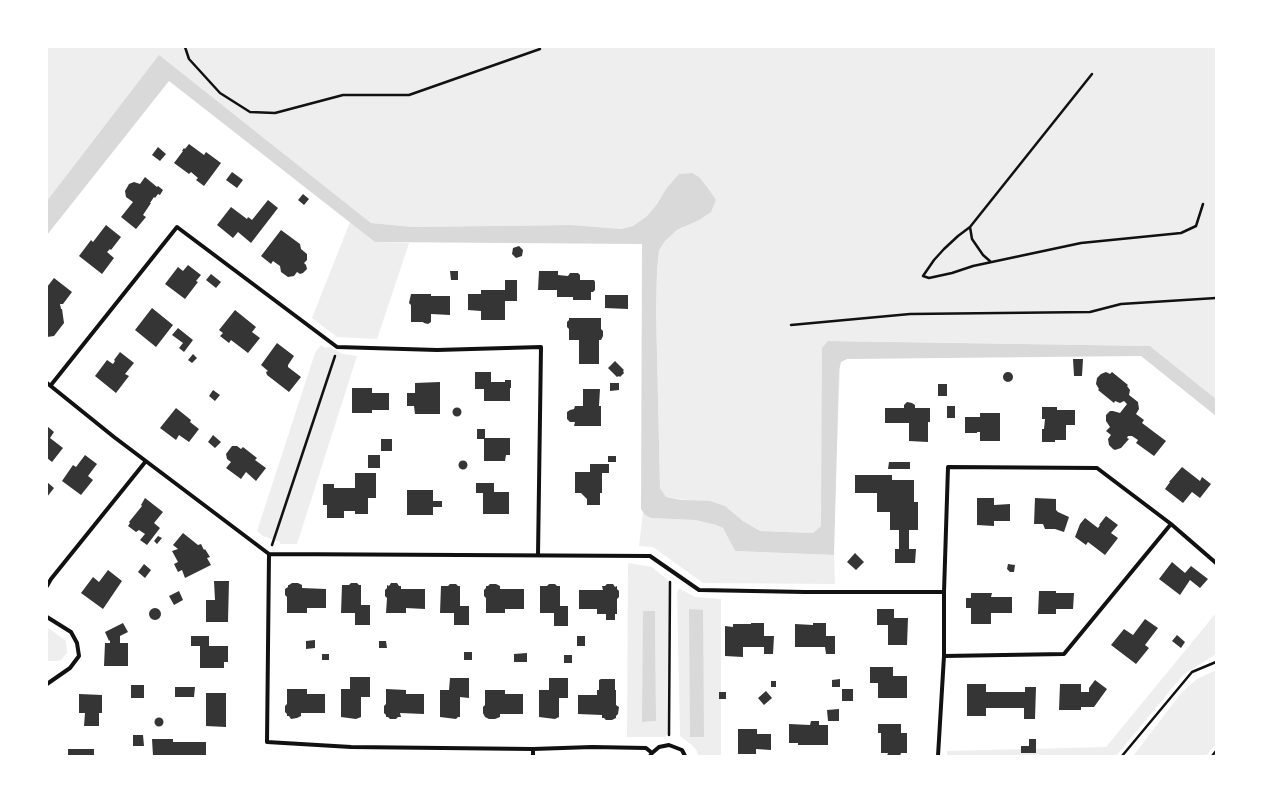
<!DOCTYPE html>
<html>
<head>
<meta charset="utf-8">
<style>
	body { margin:0 }
	#map { position:relative; width:1263px; height:803px; overflow:hidden; background:#fff; font-family:Bitter,serif }
	canvas { display:block }
	.frame { position:absolute; inset:0; border:48px solid #fff; pointer-events:none }
</style>
</head>
<body>
<div id="map">
<canvas width="1263" height="803"></canvas>
<div class="frame"></div>
</div>
<script>
const c = document.querySelector('canvas').getContext('2d');
c.lineJoin = 'round';
function paint(path, color) { c.fillStyle = color; c.fill(path, 'evenodd'); }
const toPath = rows => new Path2D(rows.map(r => 'M' + r).join(''));
function strokePath(path, color, width, dash) { c.strokeStyle = color; c.lineWidth = width; c.lineCap = dash ? 'butt' : 'round'; c.setLineDash(dash || []); c.stroke(path); }
paint(toPath([
	[47,47,1216,47,1216,399,1150,346,841,341,834,528,821,524,821,526,813,533,760,531,743,521,725,506,666,497,660,488,656,310,657,271,659,250,665,241,677,230,683,228,715,200,704,183,666,189,657,204,647,216,633,226,621,229,572,225,413,227,371,223,161,57,47,206],
	[350,222,375,242,409,243,377,339,337,337,312,318],
	[321,345,325,348,329,347,343,354,357,356,297,544,280,544,280,542,263,536,257,531,315,353],
	[643,512,645,515,651,518,695,520,716,525,723,528,735,551,834,555,835,584,703,583,653,547,639,546],
	[628,563,652,567,669,581,668,734,665,737,627,737],
	[655,611,656,721,643,722,643,612],
	[679,589,680,589,695,597,721,599,721,756,698,756,697,751,692,745,680,736,677,592],
	[1216,613,1216,654,1183,675,1116,756,947,756,947,751,1106,747],
	[47,627,66,641,67,653,61,660,56,661,47,661],
	[1216,670,1216,744,1206,756,1133,756,1182,692,1197,679]
]), '#eee');
paint(toPath([
	[159,55,371,223,413,227,572,225,621,229,633,226,647,216,657,204,666,189,679,174,692,173,699,177,707,187,716,200,711,212,699,220,677,230,665,241,659,250,657,271,656,310,660,488,666,497,682,500,710,501,725,506,743,521,760,531,813,533,821,526,822,348,828,341,1150,346,1216,399,1216,416,1141,356,847,359,841,362,839,370,834,555,735,551,723,528,716,525,695,520,651,518,645,515,641,509,642,244,375,242,169,81,47,235,47,201],
	[689,609,703,610,704,737,690,737],
	[643,611,655,611,656,721,642,722]
]), '#d9d9d9');
paint(toPath([
	[189,144,204,155,206,152,221,163,204,186,196,180,198,178,191,172,189,174,174,163,183,151,182,151,184,148,185,149],
	[158,147,166,154,160,161,152,155],
	[232,172,243,180,237,188,226,180],
	[145,177,157,187,158,186,163,190,160,195,158,194,155,198,154,197,150,203,151,203,143,215,146,217,136,229,121,217,133,202,126,197,125,191,129,184,134,182,140,184],
	[303,194,309,199,304,205,298,200],
	[268,200,278,208,251,243,238,232,233,238,217,225,231,207,247,219,248,217,252,220],
	[106,225,121,237,111,250,110,249,107,252,114,258,102,274,79,256,91,240,93,242],
	[281,230,300,244,301,249,307,254,307,260,304,263,306,265,307,269,303,273,300,274,297,272,294,276,288,277,281,272,280,266,273,261,271,264,261,256],
	[519,246,523,250,522,256,516,258,512,254,513,248],
	[188,265,201,275,196,281,198,282,185,299,165,284,178,267,183,271],
	[450,271,458,271,458,280,451,280],
	[539,271,558,271,558,275,568,276,570,273,578,273,580,275,580,280,594,280,595,282,595,290,593,292,591,292,591,300,573,300,573,297,557,297,557,290,538,290],
	[211,274,221,282,216,288,206,280],
	[54,278,72,292,63,304,60,304,61,309,62,309,64,323,54,336,47,337,47,287],
	[505,280,517,280,517,301,505,301,505,320,481,320,481,311,468,310,468,294,481,294,481,290,505,290],
	[411,294,431,294,431,296,450,296,450,315,431,314,431,322,428,324,424,323,423,322,411,322,411,305,409,303],
	[605,295,628,295,628,309,605,308],
	[152,308,173,325,156,347,135,330],
	[235,310,256,327,252,332,260,338,248,353,231,340,229,343,220,336,223,333,219,330],
	[569,318,601,318,601,329,603,331,603,336,601,340,599,340,599,364,579,364,579,340,569,340,569,329,567,327,567,322,569,320],
	[178,328,193,340,184,352,179,348,183,343,172,335],
	[277,343,294,356,288,365,288,367,301,377,289,392,267,375,266,372,268,371,261,365],
	[120,352,134,363,125,374,129,376,116,393,95,376,107,360,113,364,115,361,114,360],
	[193,354,197,358,192,363,188,360],
	[1073,359,1083,359,1082,376,1074,376],
	[615,361,624,370,623,371,624,373,620,377,619,376,617,377,608,368],
	[475,372,491,372,491,382,505,382,505,380,511,380,511,388,510,388,510,401,484,401,484,389,475,389],
	[1106,372,1110,374,1112,372,1128,385,1127,386,1130,390,1129,395,1138,402,1139,409,1136,414,1144,420,1142,423,1166,441,1154,456,1136,443,1138,440,1132,436,1128,436,1127,438,1129,439,1121,448,1115,450,1113,449,1109,445,1108,439,1111,435,1106,431,1110,427,1106,421,1106,415,1110,411,1113,411,1120,413,1127,404,1124,401,1120,403,1115,401,1114,403,1098,390,1099,389,1096,384,1097,378,1101,374],
	'1003 377a5 5 0 1 1 10 0a5 5 0 1 1-10 0Z',
	[440,382,440,414,415,414,414,406,407,406,407,393,415,393,415,383],
	[610,383,619,383,619,390,610,391],
	[938,384,947,384,947,396,938,396],
	[352,388,372,388,372,393,389,393,389,410,372,410,372,413,352,413],
	[583,389,600,389,599,406,601,406,601,426,574,426,575,422,570,422,567,419,567,412,570,410,574,409,575,406,583,406],
	[213,390,220,395,215,401,209,396],
	[907,402,912,403,915,405,915,408,930,408,930,422,928,422,928,442,909,441,909,423,885,423,885,408,904,408,904,405],
	[947,406,955,406,955,418,947,418],
	[1042,407,1057,407,1057,410,1075,410,1075,425,1066,425,1066,440,1055,440,1055,442,1042,442,1042,429,1044,429,1045,419,1042,419],
	'452.5 412a4.5 4.5 0 1 1 9 0a4.5 4.5 0 1 1-9 0Z',
	[176,408,191,420,190,422,199,429,189,442,179,435,176,440,160,428],
	[980,413,1000,413,1000,441,980,441,980,432,977,432,977,433,965,433,965,417,980,417],
	[47,426,54,432,50,438,63,448,52,462,47,458],
	[477,429,485,429,485,438,510,438,510,455,506,455,505,461,484,461,484,439,477,439],
	[213,435,221,442,215,448,208,442],
	[381,439,392,439,392,451,381,451],
	[232,446,237,446,241,449,243,447,257,458,255,460,266,468,256,481,246,472,241,479,226,468,231,462,227,459,226,454],
	[85,455,97,464,88,476,93,480,81,495,62,481,73,465,76,467],
	[368,455,380,455,380,468,368,468],
	[608,456,616,456,616,462,608,462],
	'458.5 465a4.5 4.5 0 1 1 9 0a4.5 4.5 0 1 1-9 0Z',
	[889,462,910,462,910,469,888,469],
	[590,464,609,464,609,473,602,473,602,493,600,493,600,505,587,505,587,499,581,493,575,493,575,472,590,472],
	[1182,467,1200,481,1202,477,1211,484,1200,498,1192,492,1183,503,1165,489,1170,482,1169,482],
	[355,473,376,473,376,498,368,498,368,514,355,514,355,511,344,511,344,518,327,518,327,505,323,505,323,484,334,484,334,488,355,488],
	[855,475,892,475,892,480,914,480,914,502,918,502,918,530,909,530,909,549,916,549,915,563,895,563,895,549,899,549,899,530,890,530,890,512,877,512,877,493,855,493],
	[47,482,54,488,47,497],
	[476,483,494,483,494,492,509,492,509,514,483,514,483,493,476,493],
	[407,490,433,490,433,501,442,501,442,507,433,507,433,515,407,515],
	[145,498,163,512,154,523,160,528,147,545,140,540,145,534,139,530,136,532,128,526,130,523,129,522,142,506,141,505],
	[977,498,994,498,994,505,1010,504,1010,521,994,521,994,526,977,525],
	[1035,498,1056,499,1056,510,1058,512,1069,517,1064,532,1055,529,1045,529,1043,524,1034,524],
	[1106,516,1118,525,1111,533,1118,538,1105,555,1088,542,1086,545,1075,537,1080,524,1085,518,1098,528,1100,525,1099,525],
	[183,533,198,545,201,544,204,550,205,549,210,557,207,558,211,565,185,578,182,570,178,572,174,564,178,562,172,551,178,549,173,545],
	[158,536,162,538,157,544,154,541],
	[855,553,864,562,856,570,847,562],
	[1172,562,1185,573,1191,566,1208,579,1200,588,1190,580,1180,595,1159,579],
	[144,564,151,570,145,578,138,572],
	[1008,564,1015,565,1014,572,1010,572,1007,569],
	[108,570,122,581,103,609,81,593,93,577,99,582],
	[214,581,229,581,228,622,206,622,206,600,215,600],
	[292,583,298,583,302,585,302,588,326,589,326,608,307,608,307,613,287,613,287,597,285,595,285,589,288,587,288,585,289,585],
	[351,583,357,583,359,585,361,585,361,605,370,605,370,625,355,625,355,613,341,613,342,585,349,585],
	[391,583,397,583,399,586,401,586,401,589,425,589,425,609,406,608,406,613,386,613,387,598,385,596,385,590,387,588,387,585,389,586],
	[450,584,456,584,458,586,460,586,460,606,469,606,469,625,454,625,454,613,440,613,441,586,448,586],
	[490,584,496,584,500,586,500,589,524,589,524,609,505,609,505,613,486,613,486,598,484,596,484,590,486,588,486,586,488,586],
	[549,584,555,584,557,586,560,586,560,606,568,606,568,626,554,626,554,613,540,613,540,586,547,586],
	[607,584,613,584,615,587,617,586,617,589,619,591,619,597,617,599,617,614,615,614,615,620,606,620,606,614,597,614,597,609,579,609,579,590,603,590,602,586,605,586],
	[179,591,183,600,174,605,169,596],
	[1039,591,1056,591,1056,593,1074,593,1073,609,1056,609,1056,614,1038,614],
	[971,593,992,593,991,597,1012,597,1012,613,991,613,991,624,971,624,971,608,966,608,966,598,971,598],
	'149 614a6 6 0 1 1 12 0a6 6 0 1 1-12 0Z',
	[877,609,894,609,894,618,908,618,907,645,888,645,888,625,877,625],
	[1145,619,1158,628,1145,645,1149,648,1136,664,1111,645,1124,629,1133,635],
	[123,623,128,632,120,636,120,643,128,643,128,666,104,666,105,643,110,643,110,640,109,641,105,632],
	[751,623,764,623,764,636,774,636,773,654,764,654,764,647,743,647,743,657,725,656,725,626,733,627,733,624,751,624],
	[813,623,826,623,826,636,835,636,835,654,826,654,825,647,795,647,795,624,813,625],
	[1177,635,1185,642,1181,648,1172,641],
	[191,636,209,636,209,646,228,646,228,662,224,662,224,668,200,668,200,646,191,646],
	[577,636,585,636,585,646,577,646],
	[315,640,315,648,306,649,306,641],
	[379,641,386,641,387,648,379,648],
	[464,652,472,652,472,660,464,660],
	[527,653,527,662,514,662,514,654],
	[322,654,329,654,329,660,322,660],
	[564,655,572,655,572,663,564,663],
	[870,667,893,667,893,676,907,676,907,698,878,698,878,683,870,683],
	[350,677,370,677,370,697,361,697,361,717,356,719,341,717,341,689,350,689],
	[450,678,469,678,469,698,460,697,460,717,458,717,456,719,440,717,440,690,449,690],
	[549,678,568,678,568,698,559,698,559,717,555,719,539,717,539,690,549,690],
	[601,679,615,679,615,690,616,690,616,705,619,707,618,714,616,716,616,718,612,720,606,720,604,718,602,718,602,715,578,714,578,695,597,695,597,690,599,690,599,680],
	[840,679,840,687,832,687,832,680],
	[1095,680,1107,689,1094,707,1081,707,1081,710,1059,710,1060,684,1081,684,1081,692,1089,692,1089,688],
	[771,681,776,681,776,687,771,687],
	[967,684,986,684,986,692,1025,692,1025,687,1036,687,1035,719,1024,719,1024,708,986,708,986,716,967,716],
	[131,685,144,685,144,698,131,698],
	[175,687,195,687,194,697,175,697],
	[287,689,307,689,307,694,325,694,325,713,301,713,301,716,297,718,291,719,289,716,287,716,287,714,285,712,285,706,287,704],
	[386,689,406,690,406,694,424,694,424,714,400,713,401,717,398,717,396,719,390,719,388,717,386,717,386,715,384,713,384,706,386,704],
	[842,689,853,689,853,701,842,701],
	[485,690,505,690,505,694,523,694,523,714,500,714,500,717,495,719,489,719,485,717,483,713,483,707,485,705],
	[766,691,772,698,764,705,758,698],
	[719,692,726,692,726,699,719,699],
	[206,693,226,693,226,727,206,726],
	[79,694,102,695,102,713,99,713,99,726,84,726,85,713,79,713],
	[839,709,839,721,828,721,827,710],
	'154.5 722a4.5 4.5 0 1 1 9 0a4.5 4.5 0 1 1-9 0Z',
	[811,721,819,721,819,725,828,725,828,745,798,745,798,743,789,743,789,724,810,725],
	[878,724,901,724,901,733,907,733,907,753,901,753,900,756,887,756,888,753,881,753,881,733,878,733],
	[738,729,757,729,757,734,771,734,771,750,756,749,756,754,738,754],
	[133,735,143,735,144,746,133,746],
	[152,739,173,739,173,742,206,742,206,756,153,756],
	[1029,739,1036,739,1036,753,1021,753,1021,746,1029,746],
	[68,749,94,749,94,756,68,756]
]), '#353535');
strokePath(toPath([
	[185,47,189,59,220,93,250,112,275,113,343,95,409,95,540,49],
	[1092,74,970,227,958,236,944,249,934,260,923,276,929,278,952,273,973,266,1081,243,1181,233,1196,226,1203,204],
	[970,227,972,239,983,255,991,262],
	[791,325,910,314,1090,312,1121,304,1216,298],
	[272,545,335,356],
	[669,735,670,582],
	[1122,756,1192,672,1216,662],
	[1212,756,1216,751]
]), '#111', 2.5);
strokePath(toPath([
	[47,383,114,437,269,554,650,556,699,590,805,592,944,592],
	[51,385,177,227,337,347,437,350,541,347,538,555],
	[269,554,267,742,351,747,533,749,592,747,646,748,652,753],
	[47,586,51,579,146,461],
	[47,617,71,632,77,643,79,656,70,668,47,684],
	[944,656,1064,654,1171,524],
	[533,749,533,756],
	[650,756,652,753,659,747,669,745,682,750,685,756],
	[938,756,944,656,944,592,948,467,1097,468,1171,524,1216,563]
]), '#111', 4);
</script>
</body>
</html>
